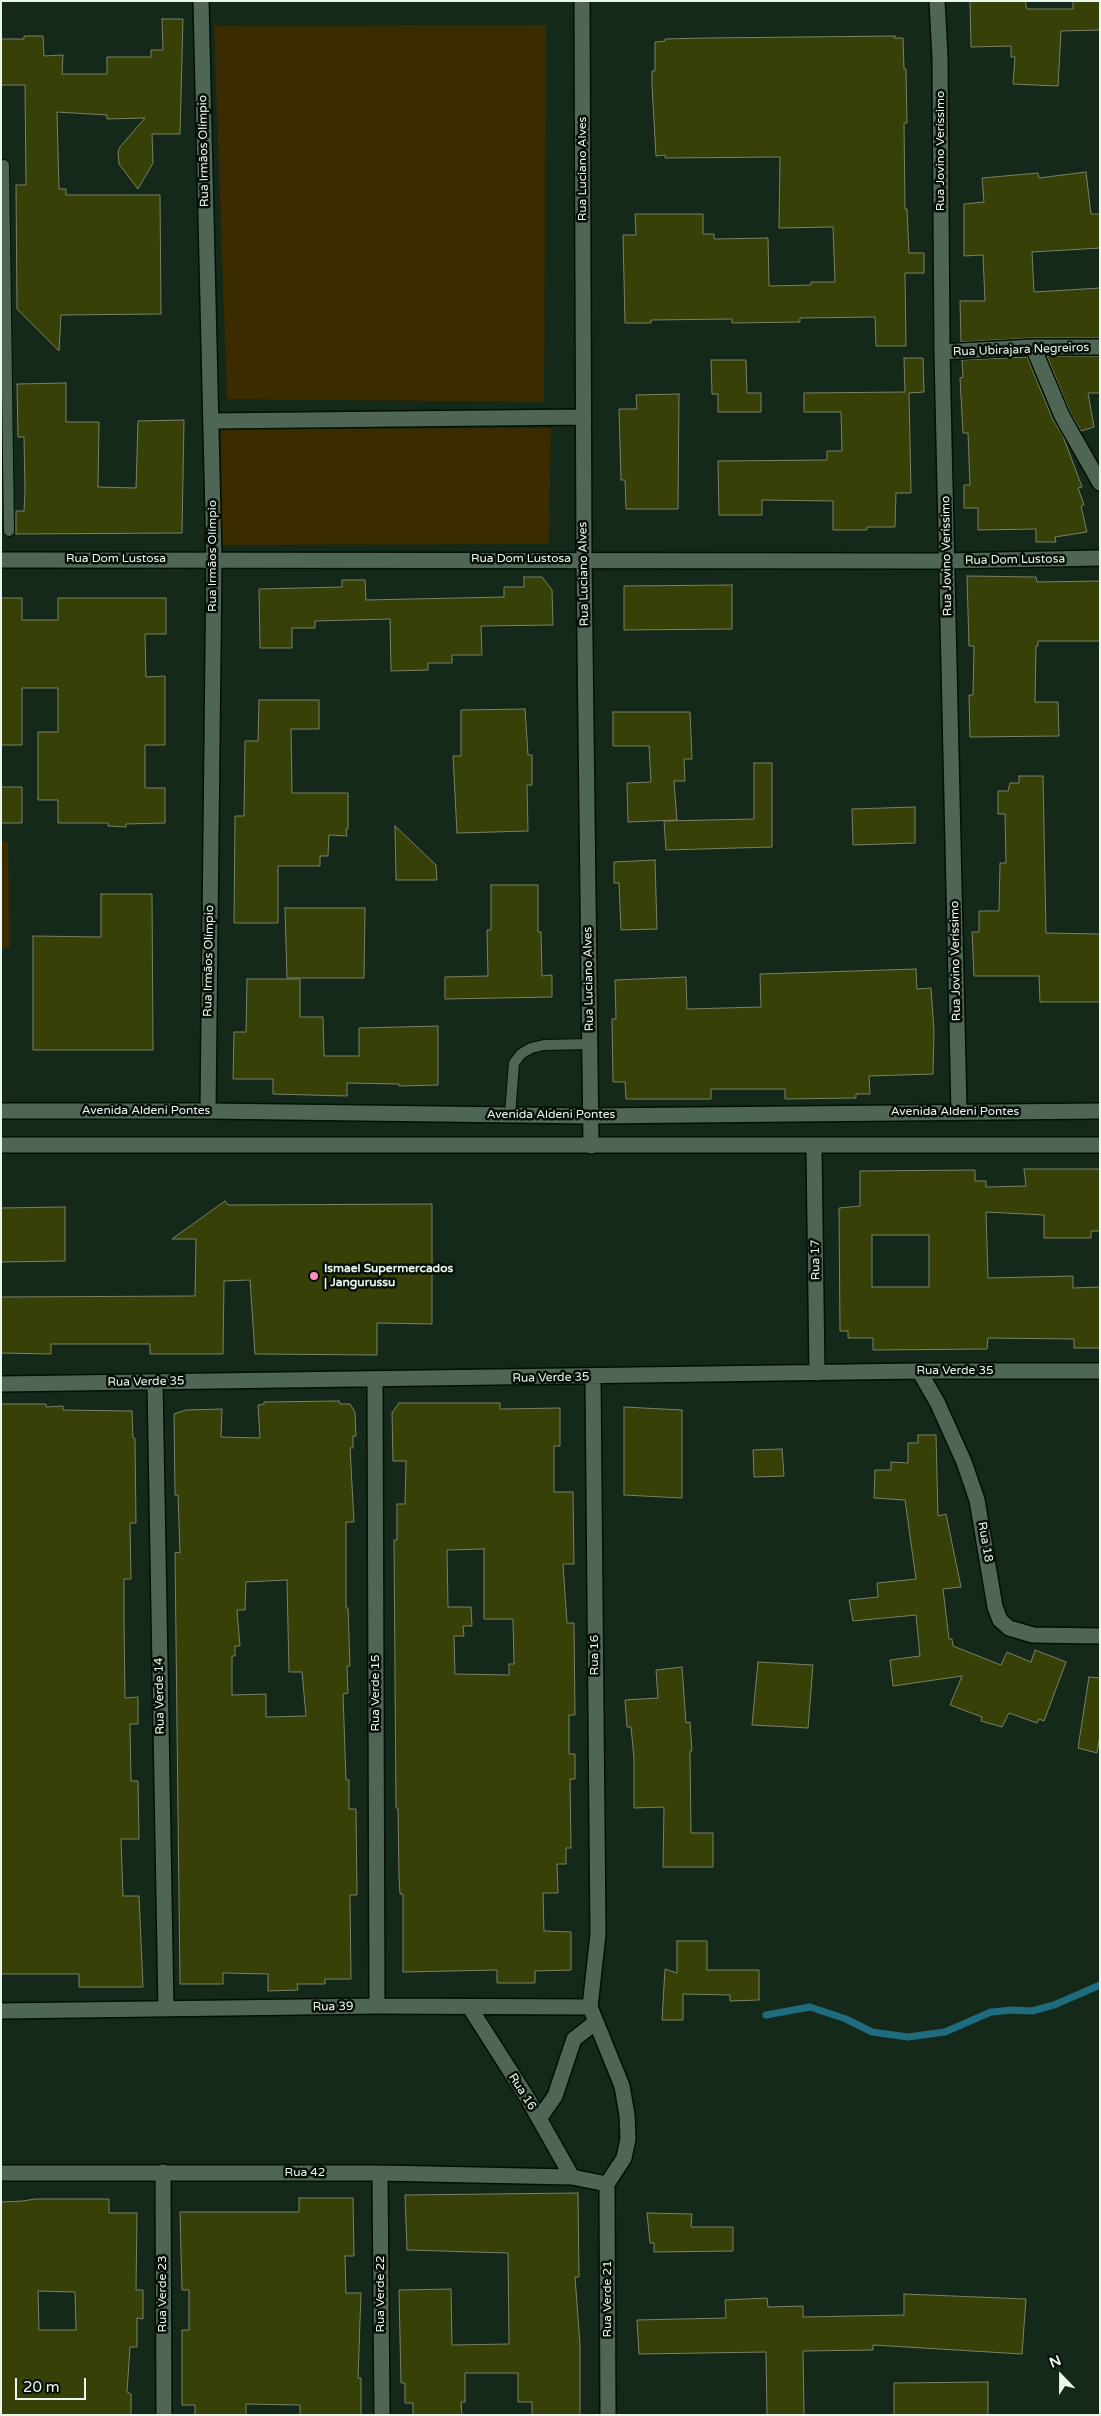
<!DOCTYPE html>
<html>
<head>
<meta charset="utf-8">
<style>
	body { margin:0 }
	#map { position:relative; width:1101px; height:2416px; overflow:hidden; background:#14291a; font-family:"Varela Round",sans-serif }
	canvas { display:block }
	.frame { position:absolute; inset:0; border:2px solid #eaf7ed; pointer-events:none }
	.north { position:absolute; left:1036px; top:2351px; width:50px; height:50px; -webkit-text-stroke:4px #070f09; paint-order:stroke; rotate:338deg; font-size:14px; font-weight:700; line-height:20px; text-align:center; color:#eaf7ed }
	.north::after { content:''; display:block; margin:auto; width:18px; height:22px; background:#eaf7ed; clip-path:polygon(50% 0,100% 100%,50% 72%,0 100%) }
	.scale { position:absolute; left:15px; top:2378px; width:71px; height:22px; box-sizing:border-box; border:2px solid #eaf7ed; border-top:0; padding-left:6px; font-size:15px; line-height:18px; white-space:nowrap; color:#eaf7ed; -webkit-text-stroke:4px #070f09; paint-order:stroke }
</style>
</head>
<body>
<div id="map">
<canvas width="1101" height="2416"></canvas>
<div class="frame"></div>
<div class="north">N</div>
<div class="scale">20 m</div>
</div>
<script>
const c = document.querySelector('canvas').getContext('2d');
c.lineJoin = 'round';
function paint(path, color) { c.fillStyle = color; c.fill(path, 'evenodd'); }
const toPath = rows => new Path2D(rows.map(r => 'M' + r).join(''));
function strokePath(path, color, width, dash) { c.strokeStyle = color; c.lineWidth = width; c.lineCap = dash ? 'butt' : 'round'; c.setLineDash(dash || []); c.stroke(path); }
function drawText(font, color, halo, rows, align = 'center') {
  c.font = font + ' "Varela Round",sans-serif'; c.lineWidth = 5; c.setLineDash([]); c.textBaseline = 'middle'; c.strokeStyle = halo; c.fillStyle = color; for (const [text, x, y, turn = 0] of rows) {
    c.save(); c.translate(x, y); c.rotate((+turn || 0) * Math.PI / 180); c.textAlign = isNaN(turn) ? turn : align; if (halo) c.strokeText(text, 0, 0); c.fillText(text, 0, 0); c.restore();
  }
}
paint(toPath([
	[546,25,544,402,227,399,214,26],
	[551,428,549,544,222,545,221,429],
	[1,842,8,842,10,948,1,948]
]), '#3a2b00');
strokePath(toPath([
	[766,2015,810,2007,846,2019,872,2032,908,2037,945,2032,991,2012,1013,2010,1032,2011,1054,2005,1100,1985]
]), '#1e6c7d', 7);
const building = toPath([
	[970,1,1025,1,1027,9,1073,9,1073,1,1100,1,1100,30,1061,31,1058,86,1013,84,1015,57,1011,57,1011,46,971,47,970,1],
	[162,19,183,19,180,134,152,134,153,163,138,189,119,164,118,152,120,147,145,118,107,119,107,115,57,112,59,189,66,189,66,195,160,195,161,314,61,315,59,351,17,309,16,185,26,185,25,85,1,85,1,39,24,39,24,36,43,36,44,56,63,55,62,74,107,74,107,57,151,57,151,50,163,50,162,19],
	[895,36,894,38,903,38,904,69,906,69,907,123,904,123,905,209,907,209,909,253,924,253,924,273,905,273,906,346,876,346,875,317,800,318,800,322,732,323,732,319,651,320,651,323,625,323,623,235,636,235,635,214,703,214,703,234,714,234,714,239,768,238,769,286,811,285,811,282,835,282,833,227,779,228,780,157,665,158,665,155,656,156,652,86,652,71,655,71,655,42,665,41,665,39,707,38,895,36],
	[1086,172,1091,214,1100,214,1100,248,1032,252,1034,292,1100,288,1100,338,1032,338,961,342,960,301,985,301,983,255,964,256,964,204,984,202,982,178,1038,173,1039,178,1086,172],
	[1047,356,1100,356,1100,393,1088,393,1094,427,1081,431,1070,412,1047,356],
	[1027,357,1053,420,1063,436,1082,487,1078,488,1084,505,1081,506,1087,532,1055,537,1056,542,1036,542,1036,529,978,530,978,508,964,508,964,485,970,485,968,433,963,433,960,378,963,377,962,360,1027,357],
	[904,358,923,358,924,392,909,393,911,493,896,493,895,527,867,527,867,530,833,530,833,501,762,500,762,515,719,515,718,461,827,460,827,451,842,451,841,412,804,412,804,393,905,392,904,358],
	[711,360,746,360,747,393,761,393,761,412,718,412,718,394,712,394,711,360],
	[66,383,66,422,99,422,98,487,136,488,138,421,184,420,182,533,16,534,16,511,24,511,25,491,24,437,18,437,17,384,66,383],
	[679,394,678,509,626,509,625,480,621,480,619,409,637,409,636,395,679,394],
	[967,576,1036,577,1037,582,1100,581,1100,641,1038,641,1038,646,1036,646,1035,702,1058,702,1059,736,970,737,969,695,973,695,974,646,969,646,967,576],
	[524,577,542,577,552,590,553,625,481,626,482,655,452,655,452,663,428,663,428,670,391,671,390,619,315,621,315,628,292,628,292,648,260,648,259,589,342,587,342,580,365,580,366,600,504,597,504,587,524,587,524,577],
	[732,585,732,629,624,630,624,586,732,585],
	[1,598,22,598,22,620,58,620,58,598,166,598,166,634,145,634,146,677,165,676,165,745,145,745,145,788,165,788,165,823,126,824,126,827,108,826,108,823,58,823,58,800,38,800,38,732,58,732,58,688,22,688,22,745,1,745,1,598],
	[259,700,319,700,319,729,291,729,292,793,348,793,348,829,346,829,347,836,329,835,328,856,320,856,320,866,278,866,278,923,234,923,235,816,244,816,245,741,258,741,259,700],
	[525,709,528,755,532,755,532,785,527,785,528,831,457,833,453,756,461,756,461,710,525,709],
	[613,712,690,712,692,759,684,759,685,781,674,781,677,820,628,822,627,783,651,782,649,746,613,746,613,712],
	[754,763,772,763,772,847,666,850,664,821,754,819,754,763],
	[1019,776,1043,776,1046,933,1100,934,1100,1002,1040,1002,1039,976,974,976,972,932,979,932,979,911,999,911,1000,863,1006,863,1005,814,998,814,998,791,1008,791,1010,783,1019,783,1019,776],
	[1,787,22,787,22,823,1,823,1,787],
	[915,807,915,843,853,845,852,809,915,807],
	[395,826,436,865,437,880,396,880,395,826],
	[655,860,657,929,621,930,619,883,614,883,614,862,655,860],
	[491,885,538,885,538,932,541,932,542,976,552,975,552,997,445,999,445,977,488,976,487,930,491,930,491,885],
	[101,894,152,894,153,1050,33,1050,33,936,101,937,101,894],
	[285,908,365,908,364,978,287,978,285,908],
	[916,969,917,989,931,988,934,1030,933,1074,869,1076,870,1094,856,1094,856,1098,785,1099,785,1089,711,1089,711,1099,626,1099,625,1082,613,1082,612,1019,616,1019,615,980,686,977,687,1009,761,1007,760,974,916,969],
	[247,979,300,979,300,1017,323,1017,324,1056,359,1056,359,1028,438,1026,438,1085,399,1086,399,1084,347,1083,347,1096,273,1094,273,1079,233,1079,234,1032,246,1032,247,979],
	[1024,1169,1100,1169,1100,1231,1091,1231,1091,1238,1044,1238,1044,1215,986,1212,988,1278,1073,1276,1073,1288,1100,1287,1100,1348,1074,1348,1074,1339,988,1338,987,1349,873,1350,873,1338,848,1338,848,1331,840,1331,839,1208,860,1206,860,1171,975,1170,975,1181,986,1181,986,1187,1026,1186,1024,1169],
	[872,1235,929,1235,929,1287,872,1287,872,1235],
	[225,1201,228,1205,432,1204,432,1324,377,1323,377,1355,255,1354,250,1280,224,1281,223,1354,150,1354,150,1344,51,1344,51,1354,1,1353,1,1297,195,1296,196,1239,172,1239,225,1201],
	[65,1207,65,1261,1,1262,1,1208,65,1207],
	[339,1401,340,1404,350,1404,355,1412,356,1436,353,1436,353,1448,350,1448,354,1522,346,1522,346,1608,348,1608,350,1666,347,1666,348,1693,343,1694,346,1780,349,1780,349,1809,356,1809,357,1895,350,1895,351,1979,325,1979,325,1984,297,1984,298,1990,268,1991,268,1974,223,1973,223,1984,180,1984,175,1552,180,1553,178,1495,175,1495,174,1414,186,1410,222,1409,221,1437,260,1438,258,1405,264,1404,264,1402,339,1401],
	[287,1580,289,1672,302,1672,306,1716,266,1717,266,1694,232,1695,232,1656,235,1656,235,1646,240,1646,237,1610,245,1610,246,1582,287,1580],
	[399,1403,500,1403,500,1409,560,1408,560,1446,554,1446,554,1492,573,1492,574,1564,563,1564,567,1623,574,1623,575,1715,569,1715,569,1754,575,1754,575,1779,570,1779,571,1848,566,1848,566,1864,557,1864,558,1893,543,1893,544,1931,571,1932,571,1970,535,1971,535,1983,497,1983,497,1970,403,1972,403,1894,400,1894,399,1877,398,1808,396,1808,394,1540,397,1540,397,1504,405,1504,406,1461,393,1461,392,1413,399,1403],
	[484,1549,484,1619,513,1619,514,1664,509,1664,509,1675,455,1674,454,1636,464,1636,463,1626,472,1626,471,1607,448,1607,447,1550,484,1549],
	[1,1404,46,1404,46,1407,63,1406,63,1410,132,1411,133,1438,135,1438,136,1523,130,1523,131,1579,124,1579,124,1620,125,1698,138,1697,138,1724,130,1724,131,1781,138,1781,139,1839,121,1839,123,1896,139,1896,143,1987,79,1987,79,1974,1,1974,1,1404],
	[624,1407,682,1410,682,1498,624,1495,624,1407],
	[918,1435,936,1435,938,1516,946,1514,961,1587,943,1589,949,1639,952,1639,953,1646,1001,1665,1007,1652,1031,1662,1035,1650,1066,1662,1044,1721,1039,1719,1037,1723,1009,1713,1002,1727,981,1721,982,1717,950,1705,962,1676,893,1686,890,1660,920,1656,916,1615,853,1621,849,1600,878,1597,877,1583,916,1579,905,1500,874,1498,875,1470,891,1470,891,1462,908,1463,908,1443,918,1443,918,1435],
	[782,1449,784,1476,754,1477,753,1450,782,1449],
	[758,1662,813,1665,808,1728,752,1725,758,1662],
	[682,1667,686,1723,690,1722,692,1751,690,1751,691,1833,713,1833,713,1867,663,1867,664,1807,634,1808,634,1758,631,1727,627,1727,625,1700,658,1698,656,1670,682,1667],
	[1089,1677,1100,1678,1100,1735,1097,1753,1078,1748,1089,1677],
	[677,1941,707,1941,707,1970,759,1970,759,2000,730,2001,730,1995,683,1994,683,2020,662,2020,665,1969,677,1973,677,1941],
	[578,2193,579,2277,575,2277,580,2344,580,2415,532,2415,532,2402,518,2402,518,2373,465,2373,465,2402,461,2402,462,2415,413,2415,413,2403,405,2403,405,2383,401,2383,399,2290,451,2289,452,2345,509,2344,508,2253,407,2250,405,2195,578,2193],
	[299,2198,353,2198,354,2256,345,2256,346,2293,361,2293,358,2378,361,2378,361,2415,300,2415,300,2405,246,2404,246,2415,195,2415,195,2405,182,2405,182,2330,189,2330,189,2290,182,2290,180,2212,299,2212,299,2198],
	[35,2199,109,2199,109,2213,137,2213,136,2290,143,2290,143,2319,137,2318,137,2347,130,2347,127,2392,131,2394,131,2415,1,2415,1,2202,23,2201,35,2199],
	[38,2291,75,2292,76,2330,39,2330,38,2291],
	[647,2213,692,2214,691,2227,733,2227,733,2251,654,2252,654,2243,650,2243,647,2213],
	[904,2294,1026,2299,1022,2354,873,2345,873,2350,803,2351,804,2415,767,2415,766,2352,639,2354,637,2320,726,2318,725,2300,767,2298,768,2307,803,2306,803,2317,904,2315,904,2294],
	[988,2382,988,2415,894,2415,894,2383,988,2382]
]);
paint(building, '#364007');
strokePath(building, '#7a8167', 1);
const service = toPath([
	[4,165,9,531],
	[510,1115,514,1063,521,1054,531,1048,544,1045,590,1044]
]);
const minor = toPath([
	[201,1,214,559,208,1111],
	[582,1,584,559,591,1146],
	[937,1,940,57,942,352,959,1111],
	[1033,347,1062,416,1100,483],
	[942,352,1033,347,1100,347],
	[211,421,583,417],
	[1,560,947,561,1100,558],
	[814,1147,817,1373],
	[919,1371,937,1402,964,1462,977,1500,995,1607,1000,1620,1009,1628,1033,1635,1100,1636],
	[375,1380,377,2006],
	[155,1382,166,2009],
	[1,1384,919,1371,1100,1371],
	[590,2007,622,2086,627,2115,628,2139,624,2158,607,2184],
	[470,2008,528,2099,572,2177],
	[1,2011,377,2006,590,2007,598,1934,593,1377],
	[539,2119,555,2096,574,2039,596,2022],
	[163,2172,164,2415],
	[1,2173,380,2173,572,2177,607,2184],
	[380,2173,382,2415],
	[607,2184,608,2415]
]);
const secondary = toPath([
	[1,1111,208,1111,591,1116,1100,1111],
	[1,1145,1100,1145]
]);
strokePath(service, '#011105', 12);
strokePath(minor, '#011105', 18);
strokePath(secondary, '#011105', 18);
strokePath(service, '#4f6655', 10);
strokePath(minor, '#4f6655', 15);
strokePath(secondary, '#4f6655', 15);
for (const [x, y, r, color] of [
	[314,1276,5,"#fd8ebf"]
]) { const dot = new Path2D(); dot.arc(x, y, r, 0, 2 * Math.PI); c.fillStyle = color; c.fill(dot); strokePath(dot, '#070f09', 2); }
drawText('12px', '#eaf7ed', '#070f09', [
	["Rua Irmãos Olímpio",204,151,-91],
	["Rua Jovino Veríssimo",941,151,-90],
	["Rua Luciano Alves",583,169,-90],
	["Rua Ubirajara Negreiros",1021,350,-2],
	["Rua Irmãos Olímpio",213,556,-90],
	["Rua Jovino Veríssimo",947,556,-91],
	["Rua Dom Lustosa",116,559],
	["Rua Dom Lustosa",521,559],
	["Rua Dom Lustosa",1015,560,-1],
	["Rua Luciano Alves",584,574,-91],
	["Rua Irmãos Olímpio",209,961,-89],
	["Rua Jovino Veríssimo",956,961,-91],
	["Rua Luciano Alves",589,979,-91],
	["Avenida Aldeni Pontes",146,1111],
	["Avenida Aldeni Pontes",955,1112],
	["Avenida Aldeni Pontes",551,1115],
	["Rua 17",816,1260,-91],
	["Rua Verde 35",955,1371],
	["Rua Verde 35",551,1378,-1],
	["Rua Verde 35",146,1382,-1],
	["Rua 18",985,1542,80],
	["Rua 16",595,1655,-90],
	["Rua Verde 15",376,1693,-90],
	["Rua Verde 14",160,1696,-91],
	["Rua 39",333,2007,-1],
	["Rua 16",522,2092,58],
	["Rua 42",305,2173],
	["Rua Verde 23",163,2294,-90],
	["Rua Verde 22",381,2294,-90],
	["Rua Verde 21",608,2299,-90]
]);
drawText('bold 12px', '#eaf7ed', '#070f09', [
	["Ismael Supermercados",324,1269],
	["| Jangurussu",324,1283]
], 'left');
</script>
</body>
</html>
